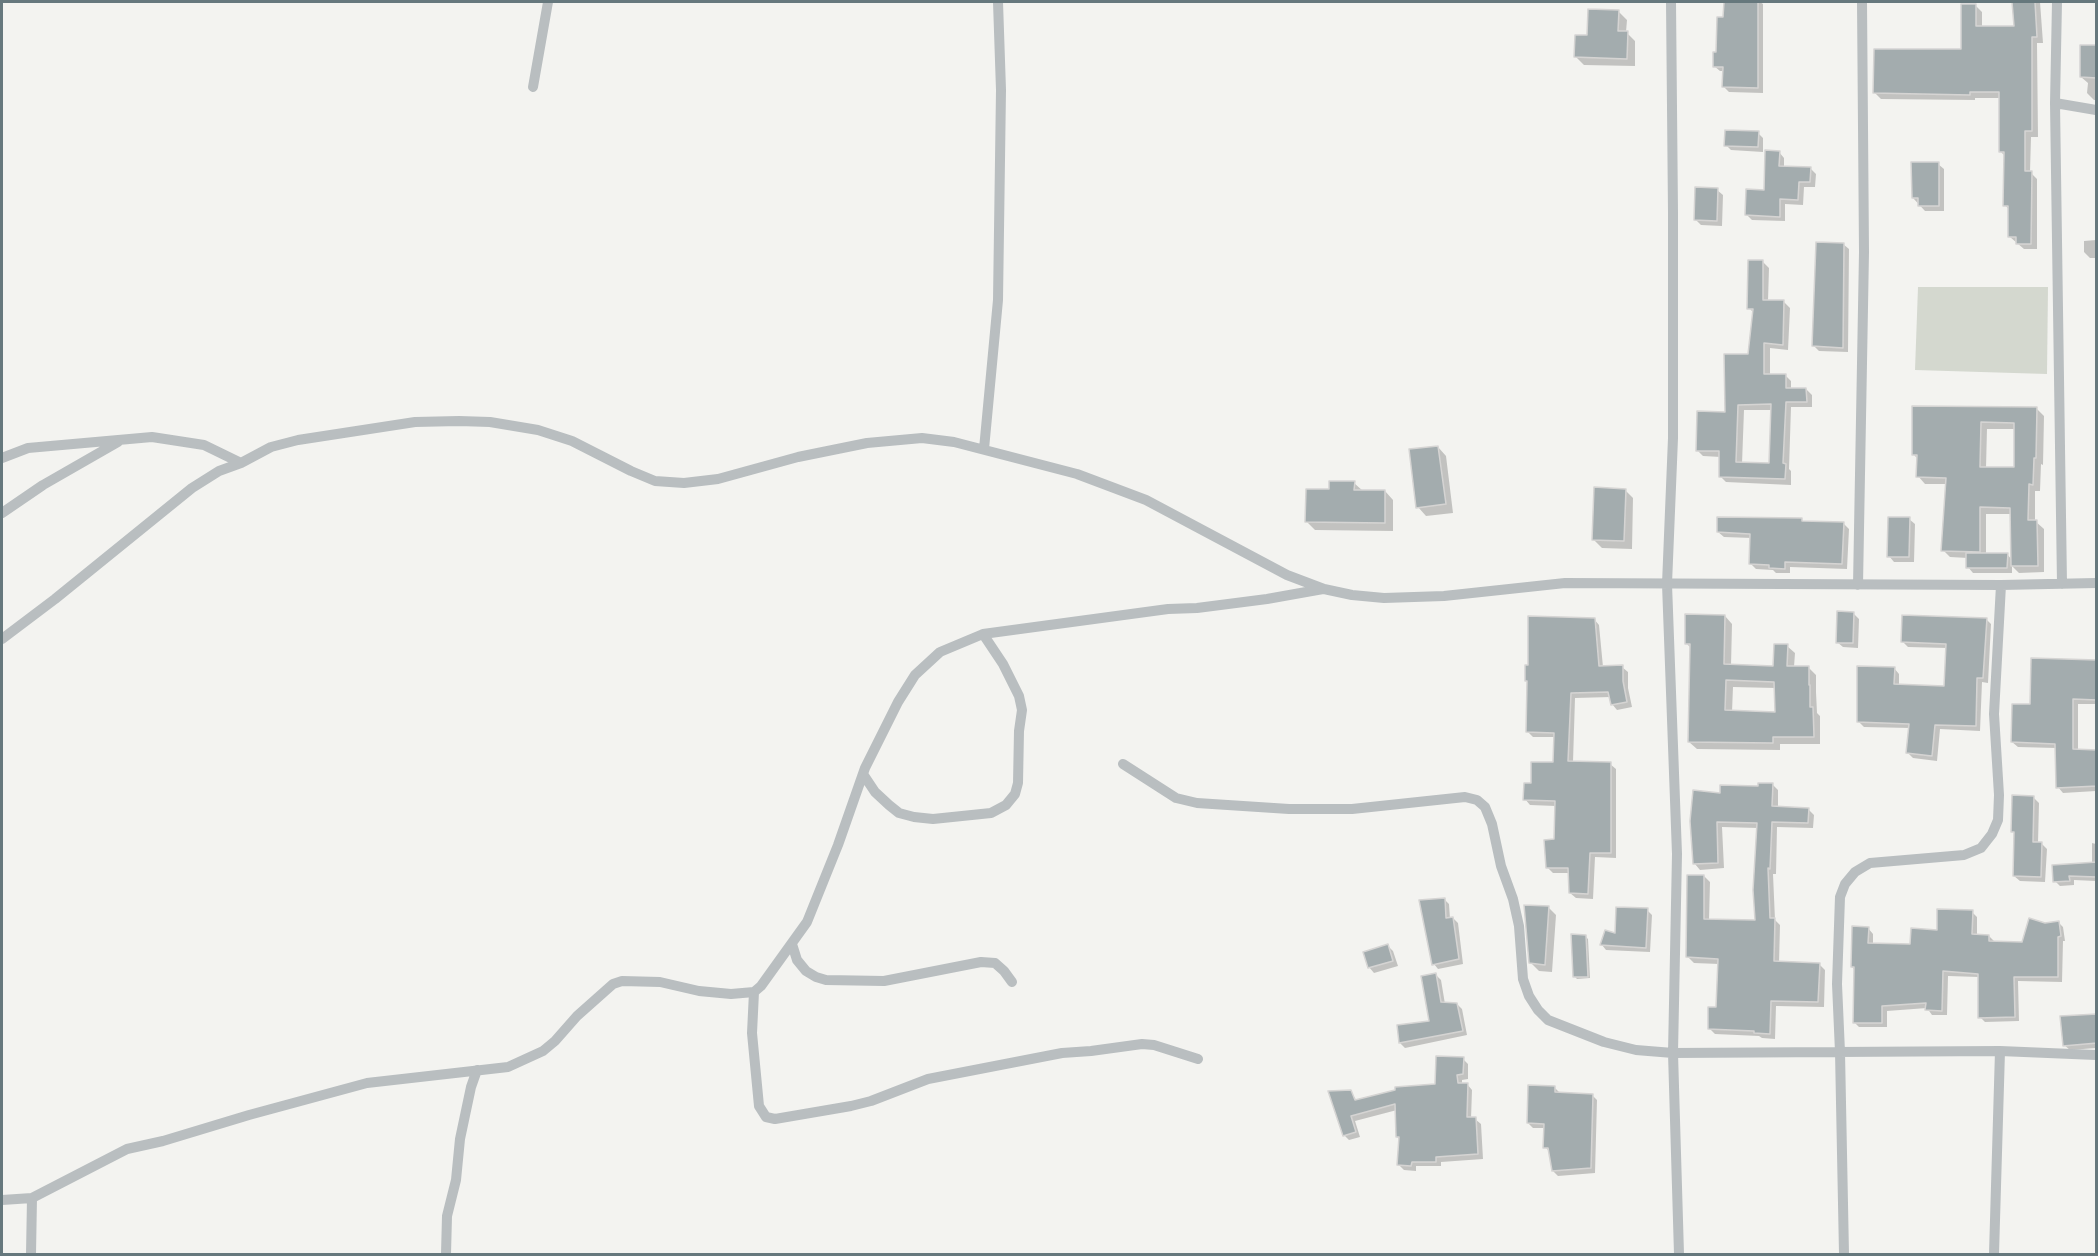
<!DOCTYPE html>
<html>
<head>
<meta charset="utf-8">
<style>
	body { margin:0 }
	#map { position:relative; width:2098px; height:1256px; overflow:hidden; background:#f3f3f0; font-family:Jost,sans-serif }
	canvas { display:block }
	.frame { position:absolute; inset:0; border:3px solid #66787d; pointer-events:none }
</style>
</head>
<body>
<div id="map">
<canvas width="2098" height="1256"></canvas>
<div class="frame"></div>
</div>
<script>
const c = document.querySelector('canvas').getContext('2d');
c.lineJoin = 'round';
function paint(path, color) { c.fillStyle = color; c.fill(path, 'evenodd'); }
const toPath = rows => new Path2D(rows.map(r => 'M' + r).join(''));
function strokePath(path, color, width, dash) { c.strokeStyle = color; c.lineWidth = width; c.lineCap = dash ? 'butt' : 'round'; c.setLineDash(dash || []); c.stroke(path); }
paint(toPath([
	[1918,287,2048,287,2047,374,1915,370]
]), '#d4d8cf');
paint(toPath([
	[1725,2,1760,2,1763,4,1763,93,1729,92,1724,87,1724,71,1720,71,1714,66,1724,19],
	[2014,2,2040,2,2043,43,2037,43,2038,137,2031,137,2030,172,2037,179,2037,249,2024,249,2010,237,2010,211,2005,205,2005,156,2000,151,2000,98,1975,98,1975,100,1881,99,1875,93,1963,50,1976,6,1982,12,1982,27,2015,27],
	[1618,11,1627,20,1626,32,1635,41,1635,66,1584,65,1575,56,1588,36],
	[2096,47,2096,100,2094,100,2087,93,2088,83,2081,77],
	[1758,133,1763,138,1763,152,1731,150,1726,145],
	[1779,152,1784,158,1784,167,1810,168,1816,174,1815,187,1804,187,1803,205,1785,204,1785,221,1752,220,1747,215,1766,191],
	[1938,164,1944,169,1944,211,1925,211,1913,198],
	[1717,190,1723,195,1722,226,1701,225,1695,219],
	[2096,240,2096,258,2090,258,2084,252,2084,241],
	[1843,244,1849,249,1848,352,1819,351,1814,346],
	[1763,262,1769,268,1768,301,1784,302,1790,308,1788,350,1770,348,1770,376,1785,375,1791,381,1791,389,1806,389,1812,395,1812,407,1791,407,1789,469,1791,471,1791,485,1726,482,1720,476,1721,457,1703,456,1697,450,1726,414,1750,356,1754,313,1749,308],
	[1744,410,1773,410,1771,465,1742,464],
	[1914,407,2037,409,2044,416,2043,465,2041,464,2040,491,2035,491,2035,521,2044,529,2044,572,2019,573,2012,566,2012,573,1973,573,1968,567,1968,558,1950,557,1943,550,1947,484,1925,484,1918,476,1918,459,1913,454],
	[1987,429,2016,429,2015,469,1986,468],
	[1986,514,2011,514,2012,560,2007,554,1986,554],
	[1438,447,1446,456,1453,513,1426,516,1418,507],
	[1354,483,1363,491,1385,491,1393,500,1393,531,1315,530,1307,522,1330,491],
	[1625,490,1633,498,1632,549,1602,548,1593,539],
	[1909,519,1915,524,1914,562,1894,562,1889,556],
	[1802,520,1804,522,1844,524,1849,529,1847,569,1790,567,1790,573,1776,573,1773,570,1756,569,1751,564,1752,538,1724,537,1718,532],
	[1854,614,1859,619,1858,648,1843,647,1837,642],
	[1725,616,1732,624,1731,666,1774,668,1787,646,1795,653,1794,667,1809,668,1816,675,1816,692,1817,713,1820,716,1820,744,1780,744,1780,750,1697,749,1689,742,1691,648,1686,643],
	[1733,687,1776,688,1776,713,1732,712],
	[1594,619,1599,625,1603,667,1622,667,1628,672,1628,688,1632,707,1617,710,1612,704,1611,697,1575,698,1573,762,1610,764,1616,769,1616,858,1595,857,1593,899,1576,898,1570,893,1569,873,1553,873,1547,867,1555,840,1556,806,1530,805,1525,799,1532,785,1555,763,1555,737,1533,737,1527,731],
	[1986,619,1991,624,1988,683,1982,682,1980,731,1940,729,1937,761,1913,758,1908,753,1910,728,1864,727,1858,721,1894,668,1899,674,1899,686,1946,687,1947,648,1908,647,1903,642],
	[2096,662,2096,704,2078,704,2078,751,2096,751,2096,791,2063,793,2058,787,2056,748,2018,747,2012,742,2031,706],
	[1773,785,1778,790,1778,808,1808,809,1814,815,1813,828,1777,827,1776,874,1773,874,1775,920,1780,925,1779,963,1819,964,1825,970,1824,1007,1776,1006,1775,1039,1762,1038,1759,1036,1715,1034,1709,1028,1718,1008,1719,964,1694,963,1688,957,1704,876,1710,882,1709,920,1757,922,1758,828,1722,827,1724,868,1700,870,1695,864,1721,794],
	[2033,797,2039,803,2038,843,2041,843,2047,849,2045,882,2020,881,2014,876,2016,834,2013,831],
	[2092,843,2096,844,2096,881,2074,880,2074,885,2060,886,2055,881,2092,864],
	[1444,899,1449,904,1450,919,1453,918,1458,923,1463,964,1438,969,1434,964],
	[1548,907,1556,915,1552,972,1539,971,1531,963],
	[1647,910,1652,915,1650,952,1606,950,1602,945],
	[1972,912,1977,917,1977,936,1989,936,1994,941,2024,944,2045,924,2058,922,2063,927,2065,941,2063,941,2062,982,2018,981,2019,1021,1985,1022,1980,1017,1979,977,1948,976,1947,1015,1932,1015,1927,1008,1887,1011,1887,1027,1859,1027,1854,1022,1855,970,1852,967,1868,928,1873,934,1873,945,1912,945],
	[1585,936,1588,939,1590,978,1577,979,1575,977],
	[1388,946,1393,951,1398,966,1374,973,1369,967],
	[1436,975,1441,980,1445,1004,1457,1004,1462,1009,1467,1035,1405,1048,1400,1043,1431,1022],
	[2096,1015,2096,1048,2070,1050,2064,1045],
	[1463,1059,1468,1064,1468,1079,1462,1080,1462,1084,1467,1084,1472,1090,1471,1119,1475,1119,1481,1124,1483,1159,1441,1162,1441,1166,1416,1166,1416,1171,1404,1170,1398,1164,1400,1140,1397,1137,1397,1110,1355,1121,1360,1137,1349,1140,1344,1135,1350,1091,1357,1101,1436,1085],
	[1554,1087,1559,1092,1592,1095,1597,1100,1595,1173,1558,1176,1553,1171,1550,1152,1545,1147,1545,1128,1533,1128,1528,1123]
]), '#0003');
const building = toPath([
	[1724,2,1758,2,1758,88,1722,87,1723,67,1713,67,1713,52,1716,52,1717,17,1723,17,1724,2],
	[2012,2,2035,2,2037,37,2032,37,2032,131,2025,131,2025,171,2032,171,2031,244,2016,244,2016,237,2008,237,2008,206,2003,206,2004,152,1999,152,1999,92,1970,92,1970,95,1873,93,1874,49,1961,49,1961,4,1976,4,1976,26,2014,26,2012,2],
	[1588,9,1619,10,1618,31,1628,31,1627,59,1574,57,1575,35,1587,35,1588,9],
	[2080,45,2097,45,2097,78,2080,77,2080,45],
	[1725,130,1759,131,1758,147,1724,146,1725,130],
	[1765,150,1780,151,1779,166,1811,167,1810,182,1799,182,1798,200,1780,199,1780,217,1745,215,1746,189,1764,190,1765,150],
	[1911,162,1939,162,1939,206,1918,206,1918,198,1912,198,1911,162],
	[1695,187,1718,188,1717,221,1694,220,1695,187],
	[1816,242,1844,243,1843,348,1812,346,1816,242],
	[1748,260,1763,260,1763,300,1784,300,1783,345,1764,343,1764,374,1786,374,1786,388,1806,388,1807,402,1786,402,1783,463,1786,464,1785,479,1719,477,1719,451,1696,451,1697,411,1725,412,1724,354,1748,354,1753,309,1747,309,1748,260],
	[1771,404,1769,463,1736,462,1738,405,1771,404],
	[1912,406,2037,407,2036,458,2034,458,2033,485,2029,484,2028,520,2037,520,2038,566,2011,566,2010,508,1980,507,1980,552,1941,551,1946,478,1916,477,1917,455,1912,455,1912,406],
	[1981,422,2014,423,2014,467,1980,467,1981,422],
	[1438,446,1446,504,1416,508,1409,449,1438,446],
	[1329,481,1355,481,1354,490,1385,490,1385,523,1305,522,1306,489,1329,489,1329,481],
	[1594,487,1626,489,1624,541,1592,540,1594,487],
	[1717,517,1802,518,1802,521,1844,522,1842,564,1785,562,1785,569,1769,568,1769,565,1749,564,1750,534,1717,532,1717,517],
	[1888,517,1910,517,1909,557,1887,557,1888,517],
	[1966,553,2008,553,2007,568,1966,568,1966,553],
	[1837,611,1854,612,1853,643,1836,643,1837,611],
	[1685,614,1725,615,1724,664,1773,666,1774,644,1788,644,1787,666,1809,666,1809,685,1810,685,1810,707,1813,707,1814,737,1773,737,1773,743,1688,742,1690,644,1685,644,1685,614],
	[1726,680,1774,682,1775,712,1725,710,1726,680],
	[1902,615,1987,618,1983,678,1977,678,1976,726,1935,725,1932,756,1906,753,1909,724,1857,722,1857,666,1895,667,1894,684,1944,686,1946,644,1901,642,1902,615],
	[1528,616,1595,618,1599,666,1623,665,1623,681,1627,702,1611,705,1608,692,1571,693,1568,761,1611,762,1611,853,1590,853,1588,894,1569,893,1568,868,1546,868,1544,840,1554,839,1555,801,1523,800,1524,783,1531,783,1531,762,1553,762,1554,733,1526,732,1527,681,1525,681,1525,665,1528,665,1528,616],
	[2031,658,2097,660,2097,700,2073,699,2073,749,2097,750,2097,786,2056,788,2055,744,2011,742,2012,704,2030,704,2031,658],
	[1758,783,1773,783,1772,806,1809,808,1808,823,1772,822,1770,869,1768,868,1770,918,1775,918,1774,961,1820,963,1818,1002,1771,1001,1770,1034,1754,1033,1754,1031,1708,1029,1708,1007,1716,1007,1718,959,1686,957,1687,875,1704,875,1704,919,1755,920,1753,890,1757,823,1717,822,1718,863,1693,864,1690,821,1693,790,1720,793,1720,785,1758,786,1758,783],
	[2012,795,2034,796,2033,842,2042,842,2041,877,2013,876,2014,832,2011,832,2012,795],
	[2097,862,2097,877,2069,876,2070,881,2053,882,2052,865,2097,862],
	[1445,898,1446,918,1453,917,1459,959,1432,965,1419,900,1445,898],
	[1524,905,1549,906,1545,965,1529,963,1524,905],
	[1616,907,1648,908,1646,948,1600,945,1605,930,1615,933,1616,907],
	[1937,909,1973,910,1972,934,1989,935,1989,941,2022,942,2029,918,2045,923,2059,921,2061,936,2058,937,2058,977,2014,977,2015,1017,1978,1018,1978,974,1943,971,1942,1011,1925,1010,1926,1003,1882,1006,1882,1023,1853,1023,1854,967,1851,967,1852,926,1869,927,1868,943,1910,944,1911,928,1937,930,1937,909],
	[1571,934,1586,935,1588,977,1573,977,1571,934],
	[1388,944,1393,961,1368,968,1363,952,1388,944],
	[1436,973,1441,1002,1457,1003,1463,1031,1399,1043,1397,1025,1429,1021,1421,976,1436,973],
	[2097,1014,2097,1043,2063,1046,2060,1016,2097,1014],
	[1436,1056,1464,1057,1463,1074,1457,1075,1458,1083,1468,1083,1467,1117,1476,1117,1478,1154,1436,1157,1436,1162,1412,1162,1411,1166,1397,1165,1399,1137,1396,1137,1395,1104,1351,1116,1356,1132,1343,1136,1328,1091,1351,1090,1355,1100,1395,1090,1395,1087,1435,1084,1436,1056],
	[1528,1085,1555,1086,1555,1092,1593,1094,1591,1168,1552,1171,1548,1148,1543,1148,1544,1124,1527,1123,1528,1085]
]);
paint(building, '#a3acae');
strokePath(building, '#d5d4d3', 1.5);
strokePath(toPath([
	[1671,2,1673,213,1673,438,1667,584,1677,854,1673,1053,2000,1051,2096,1055],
	[2057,2,2055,103,2062,584],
	[533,87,548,2],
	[2055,103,2096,110],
	[984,449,998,300,1001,90,998,2],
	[2,458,28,448,152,437,204,445,241,463],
	[2,513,43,485,118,442],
	[1858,585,1864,252,1862,2],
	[2,639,55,599,192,488,219,471,241,463,271,447,298,440,415,422,459,421,490,422,538,430,572,441,631,471,655,481,684,483,718,479,798,457,867,443,922,438,954,442,1077,474,1146,500,1287,575,1324,589,1352,595,1384,598,1444,596,1565,583,2001,585,2096,583],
	[1123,764,1176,798,1197,803,1289,809,1352,809,1465,797,1477,800,1485,807,1492,824,1501,866,1513,899,1519,926,1523,979,1529,996,1538,1010,1548,1020,1604,1042,1636,1050,1673,1053,1679,1254],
	[863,774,875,792,889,805,899,813,914,817,933,819,991,813,1006,805,1015,794,1018,783,1019,731,1022,710,1019,696,1003,664,983,634],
	[792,944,797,960,806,971,816,977,826,980,884,981,981,962,995,963,1004,971,1012,982],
	[754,992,752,1033,759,1106,766,1117,775,1119,851,1106,871,1101,928,1079,1062,1053,1091,1051,1142,1044,1154,1045,1198,1059],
	[2,1200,32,1198,127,1149,163,1141,249,1115,367,1083,508,1067,543,1051,555,1041,577,1016,613,984,622,981,660,982,699,991,731,994,754,992,761,986,807,922,838,845,865,768,898,702,915,675,940,652,983,634,1168,609,1197,608,1267,599,1323,589],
	[31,1254,32,1198],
	[446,1254,447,1216,456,1180,460,1139,471,1087,477,1070],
	[1844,1254,1840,1052,1837,984,1840,897,1845,884,1855,872,1870,863,1964,855,1981,848,1992,834,1998,820,1999,795,1994,714,2001,585],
	[1994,1254,2000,1051]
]), '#b9bec0', 10);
</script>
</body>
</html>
